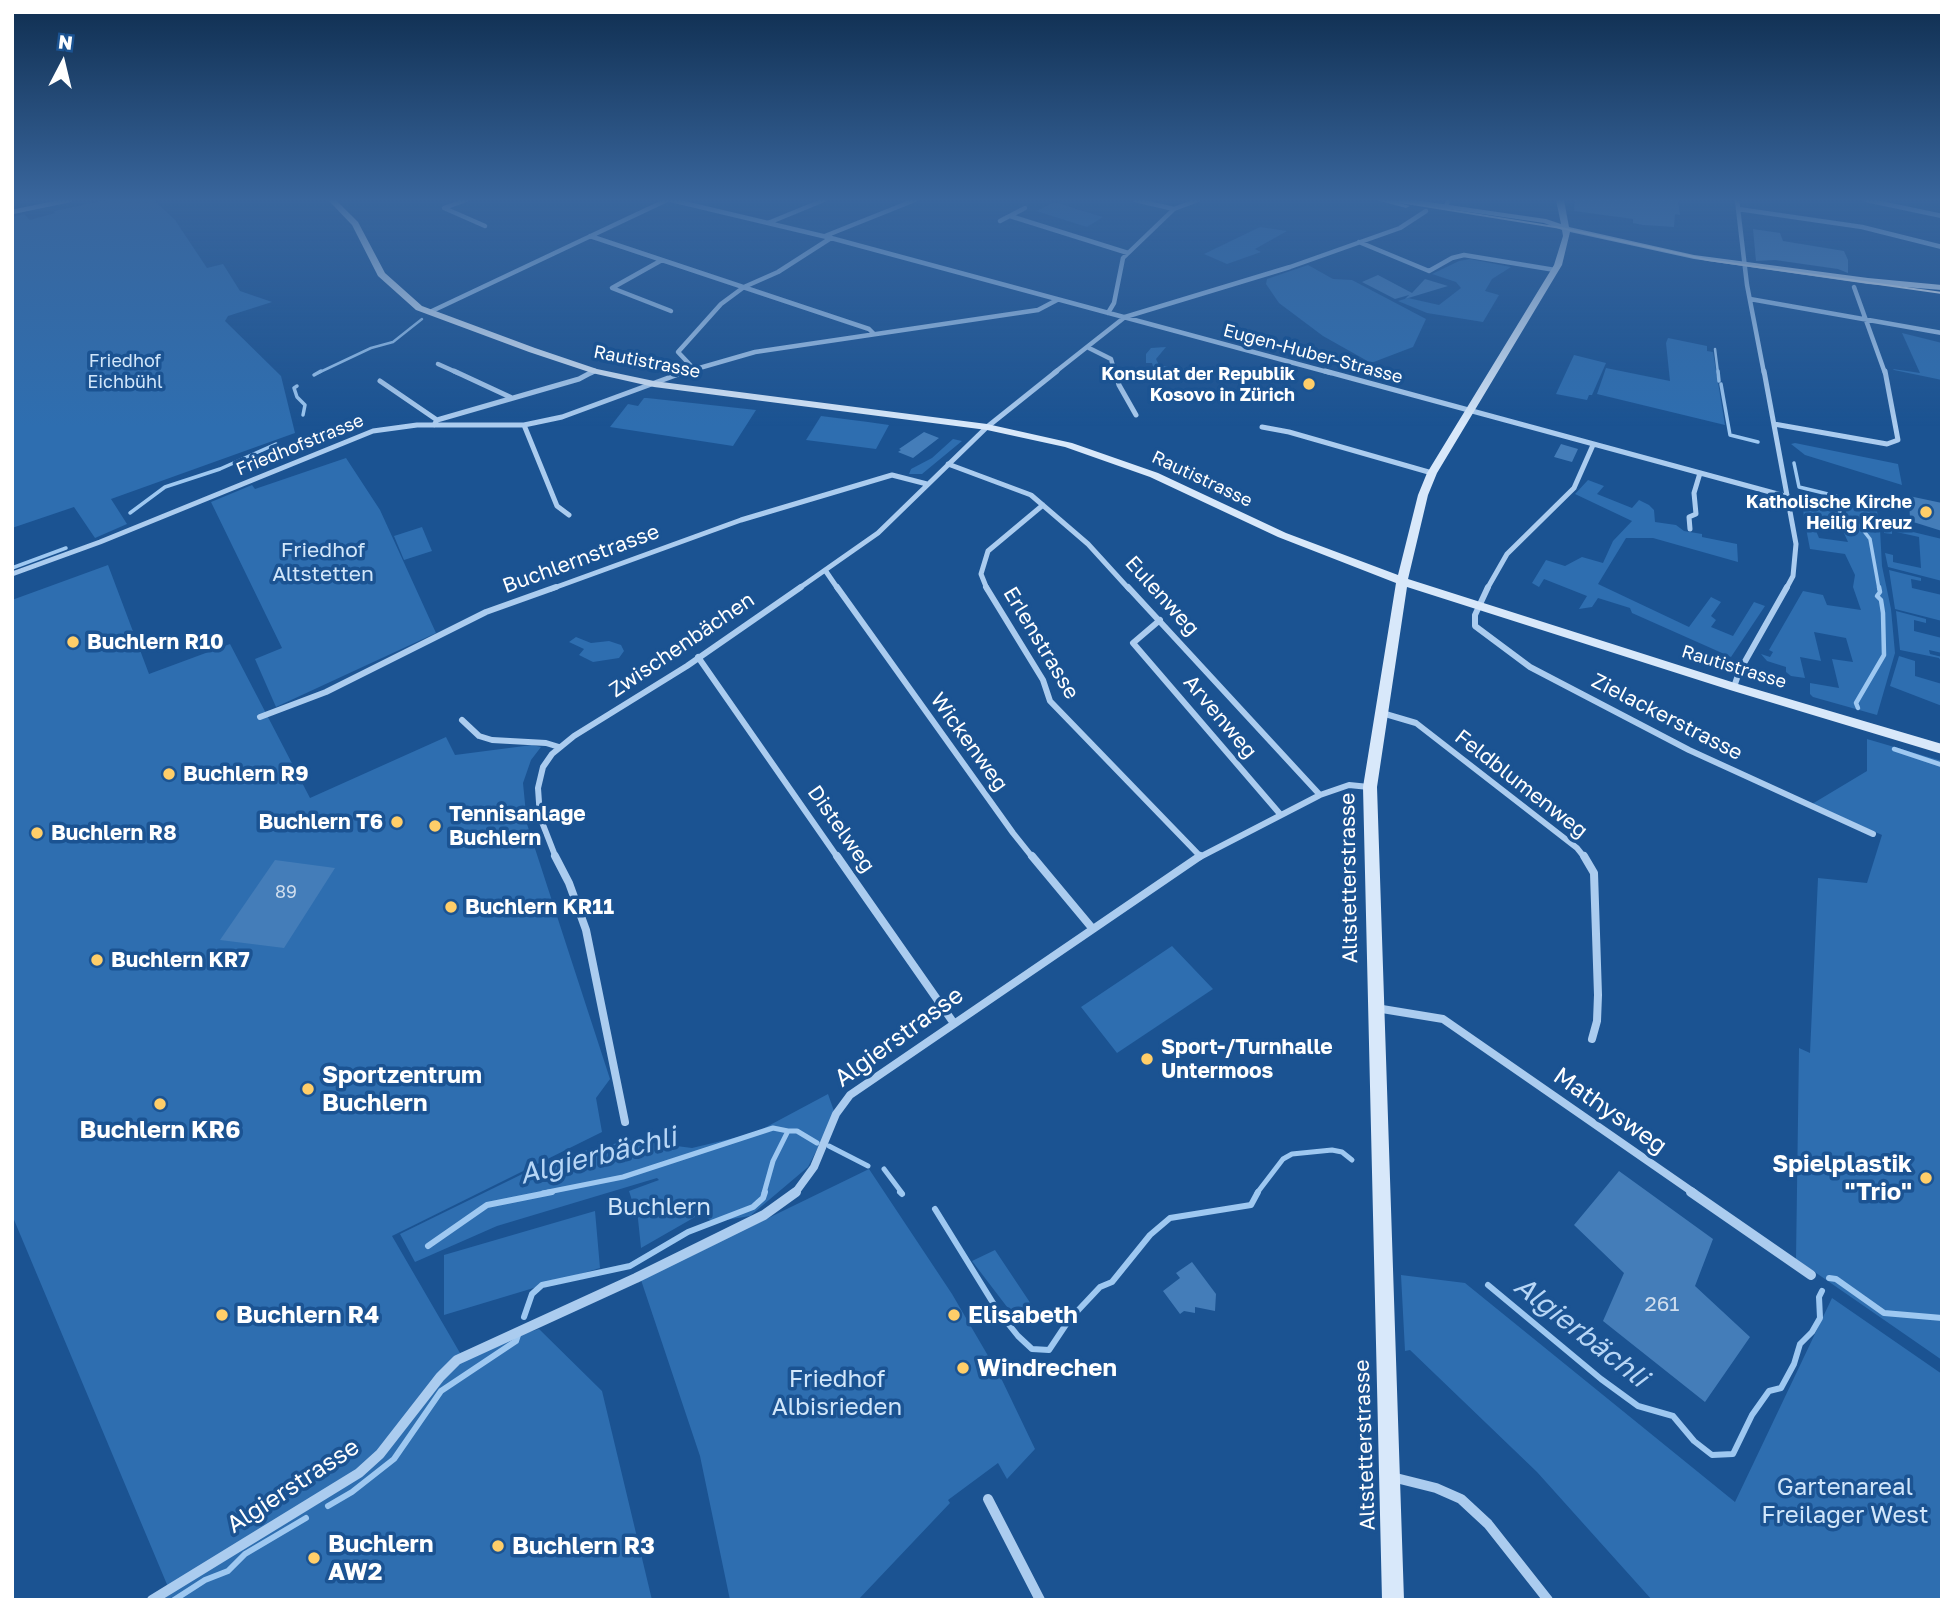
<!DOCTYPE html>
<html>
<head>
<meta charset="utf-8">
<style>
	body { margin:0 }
	#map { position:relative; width:1954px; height:1612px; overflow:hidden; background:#1b5392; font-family:"Golos Text",sans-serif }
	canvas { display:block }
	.frame { position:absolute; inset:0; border:14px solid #fff; pointer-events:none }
	.north { position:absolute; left:28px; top:28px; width:70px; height:70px; -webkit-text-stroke:5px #1b5392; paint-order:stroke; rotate:7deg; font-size:19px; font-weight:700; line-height:28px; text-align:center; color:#fff }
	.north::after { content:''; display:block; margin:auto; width:24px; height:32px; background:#fff; clip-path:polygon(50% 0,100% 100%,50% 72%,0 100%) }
</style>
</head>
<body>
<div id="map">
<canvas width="1954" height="1612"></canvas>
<div class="frame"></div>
<div class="north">N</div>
</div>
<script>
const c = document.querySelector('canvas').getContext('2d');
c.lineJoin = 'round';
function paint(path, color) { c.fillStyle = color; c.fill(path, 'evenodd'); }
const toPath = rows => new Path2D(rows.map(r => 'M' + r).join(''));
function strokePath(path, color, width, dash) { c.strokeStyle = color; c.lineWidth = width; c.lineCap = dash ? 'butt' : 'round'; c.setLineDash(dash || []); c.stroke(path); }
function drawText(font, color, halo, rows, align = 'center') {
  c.font = font + ' "Golos Text",sans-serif'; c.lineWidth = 7; c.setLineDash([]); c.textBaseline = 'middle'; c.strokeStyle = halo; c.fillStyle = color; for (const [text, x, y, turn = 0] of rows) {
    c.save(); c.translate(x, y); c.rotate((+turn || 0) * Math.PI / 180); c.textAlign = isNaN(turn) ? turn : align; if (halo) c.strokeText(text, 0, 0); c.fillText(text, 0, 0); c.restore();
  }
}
paint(toPath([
	[106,200,154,200,175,220,207,268,223,264,240,291,272,302,228,316,225,321,281,376,295,433,111,499,127,524,95,538,74,507,12,528,12,217,24,214,30,220,55,213,54,211],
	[1054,202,1103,217,1087,227,1036,211],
	[1260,227,1287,231,1255,249,1261,252,1227,264,1204,254],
	[1470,259,1511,267,1492,279,1485,291,1499,295,1483,322,1427,313,1398,301,1408,298,1439,305,1461,288,1456,282,1432,274,1459,261],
	[1308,265,1333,279,1352,280,1426,319,1413,347,1371,363,1323,336,1279,303,1266,284,1267,279],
	[1902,333,1942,343,1942,380,1894,370,1893,369,1920,373],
	[1668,338,1707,346,1707,351,1713,352,1725,425,1597,394,1606,368,1670,381,1666,343],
	[1166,347,1156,359,1159,365,1182,370,1191,366,1203,370,1194,378,1154,370,1152,363,1146,363,1146,354,1151,348],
	[1574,355,1606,363,1592,395,1589,395,1587,400,1556,394],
	[644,398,647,398,756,410,733,446,610,427,628,404,638,406],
	[821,416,868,422,889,425,876,449,806,440],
	[953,439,962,441,922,474,909,474,911,469,932,458],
	[1795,443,1898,464,1902,485,1805,455,1791,444],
	[346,458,380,510,436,633,276,707,255,659,282,648,211,502,252,485,255,489],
	[1588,480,1604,486,1597,494,1632,508,1639,500,1649,505,1654,510,1655,522,1676,525,1684,531,1702,534,1702,537,1737,544,1738,562,1653,538,1626,538,1598,584,1689,627,1711,597,1721,602,1711,616,1716,620,1711,627,1733,636,1754,602,1765,606,1731,657,1632,613,1630,608,1598,598,1592,607,1579,609,1587,596,1544,579,1539,587,1532,583,1546,560,1565,566,1582,557,1603,563,1613,541,1632,521,1575,494],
	[1845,498,1876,505,1880,529,1882,566,1891,609,1895,653,1877,715,1813,697,1810,694,1810,683,1839,688,1832,659,1853,662,1846,638,1814,632,1821,661,1800,657,1805,678,1791,676,1786,672,1786,667,1767,661,1761,654,1770,657,1773,652,1769,650,1803,591,1823,595,1827,605,1861,610,1853,587,1855,575,1845,554,1810,549,1804,518,1803,508,1846,513],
	[1811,519,1839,522,1848,542,1819,538],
	[1884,525,1942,539,1942,581,1888,567,1885,553,1893,555,1893,562,1921,568,1919,537,1892,531,1892,534,1884,533],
	[422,527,432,551,404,560,394,536],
	[108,565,149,674,230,644,310,798,446,737,455,755,532,745,541,747,531,760,523,783,527,824,610,1079,596,1098,602,1132,392,1236,460,1353,539,1329,602,1391,652,1600,161,1600,171,1594,12,1215,12,600],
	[1889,570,1921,578,1921,581,1911,579,1912,588,1942,595,1942,621,1895,609],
	[1896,611,1926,619,1926,623,1914,620,1914,631,1942,638,1942,653,1929,650,1930,654,1942,657,1942,663,1939,658,1900,650],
	[576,637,591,643,609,641,621,645,624,651,619,658,593,662,579,655,584,649,569,642],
	[1899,656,1915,661,1915,676,1942,684,1942,706,1890,686],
	[1867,739,1942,761,1942,1360,1796,1259,1799,1048,1810,1053,1818,878,1867,883,1882,835,1812,804,1867,771],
	[1172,946,1213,989,1117,1053,1081,1007],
	[828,1094,835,1114,808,1167,750,1216,713,1222,685,1202,695,1217,641,1248,638,1219,629,1191,659,1180,657,1178,497,1226,415,1262,400,1234,555,1158,630,1140,692,1148,755,1133],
	[869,1169,952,1294,1001,1378,1035,1449,1007,1479,998,1463,948,1500,950,1503,858,1600,730,1600,700,1456,641,1280],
	[595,1211,600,1268,444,1315,444,1255],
	[995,1250,1033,1307,1017,1320,972,1261],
	[1401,1275,1465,1283,1735,1502,1832,1298,1942,1374,1942,1600,1652,1600,1537,1472,1410,1350,1405,1351]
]), '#2e6eb0');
strokePath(toPath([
	[1715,349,1718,373],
	[318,373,371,348,393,342,422,319]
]), '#9ec8f1', 2.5);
strokePath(toPath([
	[1718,371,1719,381],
	[314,375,321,371],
	[1721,384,1730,435,1758,442],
	[297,386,294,388,297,397,305,405,303,415],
	[1794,463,1799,487,1836,496,1840,513],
	[130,513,165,487,220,469,276,444],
	[1841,515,1860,526,1870,539,1879,589],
	[12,568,66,548]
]), '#9ec8f1', 3.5);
strokePath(toPath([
	[1858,708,1856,703,1884,655,1883,613,1881,600,1877,596,1880,592,1879,587],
	[1894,749,1942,765]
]), '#9ec8f1', 4.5);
strokePath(toPath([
	[829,1146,868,1166],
	[884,1169,902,1193],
	[543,1193,623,1177,773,1128,788,1131],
	[764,1193,773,1161,788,1131,797,1131,817,1143],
	[1257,1193,1283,1159,1292,1154,1332,1150,1342,1152,1352,1160]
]), '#9ec8f1', 5);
strokePath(toPath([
	[900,1192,902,1194],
	[935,1209,998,1311,1018,1336,1032,1349,1049,1350,1069,1320,1100,1287,1112,1282,1150,1235,1170,1218,1251,1205,1258,1192],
	[428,1246,487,1205,552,1192],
	[1829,1278,1836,1279,1884,1313,1942,1318],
	[1488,1285,1601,1379,1638,1406,1673,1416,1694,1441,1712,1455,1733,1454,1752,1415,1769,1391,1781,1388,1794,1364,1800,1344,1812,1332,1820,1318,1819,1297,1822,1291],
	[524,1317,532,1294,542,1285,630,1266,688,1232,753,1207,763,1198,765,1192],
	[328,1506,352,1492,394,1459,441,1391,516,1341,518,1335],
	[174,1600,205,1580,228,1571,245,1554,306,1518]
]), '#9ec8f1', 6);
paint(toPath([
	[1575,200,1678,200,1680,215,1675,214,1674,227,1643,225,1633,223,1633,219,1574,211],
	[1753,229,1780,233,1783,241,1844,251,1848,260,1848,273,1838,269,1775,260,1756,261],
	[1378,275,1412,293,1425,279,1448,286,1405,299,1409,295,1395,299,1362,282],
	[924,432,939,438,913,458,898,452,901,450,899,449],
	[1561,444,1578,449,1572,462,1554,457],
	[1909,496,1942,503,1942,531,1910,521],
	[275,860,335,868,284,948,220,940],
	[1619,1171,1713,1239,1695,1286,1750,1337,1705,1402,1603,1321,1624,1273,1574,1225],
	[1192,1262,1216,1294,1215,1311,1195,1307,1195,1313,1184,1311,1180,1314,1163,1291,1180,1278,1176,1273]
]), '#447db9');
strokePath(toPath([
	[466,200,444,208,485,226],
	[671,200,831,238,1331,373],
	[1135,200,1174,209],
	[1737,200,1747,285,1764,373],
	[1866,200,1942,216],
	[1446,207,1448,200],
	[1738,209,1862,227,1942,247],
	[12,212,70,200],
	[1010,216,1128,253],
	[1000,221,1025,208],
	[768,223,824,200],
	[590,236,869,329,874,334],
	[825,236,915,200],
	[1359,242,1429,271,1452,258,1464,255,1555,270],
	[662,260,612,288,671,311],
	[1854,287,1885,373],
	[1750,299,1942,333],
	[432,311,667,200],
	[1108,313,1114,303,1123,258,1174,209,1198,200],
	[1089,348,1111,359,1115,373],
	[438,364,458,373],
	[694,369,678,352,721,304,744,287,778,272,831,238],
	[591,373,595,371],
	[682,373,755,352,1038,310,1057,300],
	[1054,373,1125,317,1290,267,1400,228,1426,211]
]), '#abccef', 4.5);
strokePath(toPath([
	[454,371,510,397],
	[1115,371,1119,385,1136,415],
	[1325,371,1785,496],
	[1764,371,1796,544,1793,576,1786,589],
	[380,381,437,420],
	[1774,424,1887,444,1898,440,1885,371],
	[434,425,437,420,579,379,594,371],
	[524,425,557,506,569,515],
	[1262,427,1289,432,1432,473],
	[948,464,1031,495,1088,544,1129,589],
	[1690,529,1689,517,1696,514,1694,493,1700,473],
	[825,570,838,589],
	[12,574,100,542,373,431,417,425,524,425,562,417,687,371],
	[551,589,741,520,892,475,927,484],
	[798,589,878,533,987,427,1057,371],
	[987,589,981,574,988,551,1043,505],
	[1487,589,1507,554,1574,488,1593,445]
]), '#abccef', 5);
strokePath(toPath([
	[837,587,1013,833,1033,858],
	[986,587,1043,680,1050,701,1200,856],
	[1128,587,1320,795],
	[1488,587,1475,615,1475,626,1530,667,1689,750,1873,834],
	[1160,620,1133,643,1280,814],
	[698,657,838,858],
	[1734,687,1739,672,1787,587],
	[1382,713,1416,723,1577,848,1585,858],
	[260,717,326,692,486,612,556,587],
	[462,720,479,736,492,740,546,743,559,747],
	[556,858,540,817,538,788,543,767,552,754,574,736,687,666,801,587],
	[1198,858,1320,795,1349,785,1369,787]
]), '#abccef', 6);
strokePath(toPath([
	[555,856,569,883,586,930,625,1122],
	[837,856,953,1022],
	[1032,856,1092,928],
	[1584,856,1594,873,1598,995,1597,1021,1592,1039],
	[1376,1008,1443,1019,1694,1193],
	[795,1193,814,1167,836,1114,850,1095,1200,856]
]), '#abccef', 8);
strokePath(toPath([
	[1691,1192,1811,1275],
	[1392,1477,1436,1488,1461,1499,1488,1524,1548,1600],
	[988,1499,1040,1600],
	[152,1600,359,1473,380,1454,440,1377,457,1360,636,1278,764,1215,796,1192]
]), '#abccef', 10);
paint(toPath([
	[328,200,336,200,358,222,385,273,422,306,535,348,597,369,654,381,987,424,1072,443,1158,473,1286,533,1398,575,1418,495,1427,473,1554,265,1563,236,1562,230,1544,223,1400,202,1396,200,1415,200,1546,219,1561,224,1556,200,1564,200,1569,227,1694,255,1868,278,1942,285,1942,290,1868,284,1694,259,1570,232,1562,265,1437,473,1428,495,1408,579,1738,684,1942,744,1942,754,1730,690,1407,587,1377,787,1404,1600,1382,1600,1363,787,1396,583,1278,537,1150,477,1065,447,987,430,654,387,592,373,529,352,416,310,378,276,352,225,328,200],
	[1376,200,1389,200,1410,206,1406,208,1376,200]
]), '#d8e8fa');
strokePath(toPath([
	[1387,200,1561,228,1708,260,1942,293]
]), '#fff', 2);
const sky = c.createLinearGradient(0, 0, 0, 426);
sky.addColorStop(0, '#0f2e50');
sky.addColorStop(0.47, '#39669d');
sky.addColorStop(1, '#39669d00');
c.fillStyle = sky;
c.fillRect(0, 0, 1954, 426);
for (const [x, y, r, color] of [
	[1309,384,7,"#ffce69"],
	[1926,512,7,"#ffce69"],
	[73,642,7,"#ffce69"],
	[169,774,7,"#ffce69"],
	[397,822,7,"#ffce69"],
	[435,826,7,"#ffce69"],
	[37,833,7,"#ffce69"],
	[451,907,7,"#ffce69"],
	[97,960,7,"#ffce69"],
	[1147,1059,7,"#ffce69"],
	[308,1089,7,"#ffce69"],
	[160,1104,7,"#ffce69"],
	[1926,1178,7,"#ffce69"],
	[222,1315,7,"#ffce69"],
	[954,1315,7,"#ffce69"],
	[963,1368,7,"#ffce69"],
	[498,1546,7,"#ffce69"],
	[314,1558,7,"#ffce69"]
]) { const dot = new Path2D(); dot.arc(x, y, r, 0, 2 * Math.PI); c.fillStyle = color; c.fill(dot); strokePath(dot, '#1b5392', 2.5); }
drawText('18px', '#fff', '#1b5392', [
	["Eugen-Huber-Strasse",1313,354,15],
	["Rautistrasse",647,362,11],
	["Friedhofstrasse",300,445,-22],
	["Rautistrasse",1202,479,25],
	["Rautistrasse",1734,667,17]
]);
drawText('18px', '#d1e6fa', '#1b5392', [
	["Friedhof",125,361],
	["Eichbühl",125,382]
]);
drawText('bold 18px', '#fff', '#1b5392', [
	["Konsulat der Republik",1295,374],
	["Kosovo in Zürich",1295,395],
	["Katholische Kirche",1912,502],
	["Heilig Kreuz",1912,523]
], 'right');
drawText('18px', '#d0deee', null, [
	["89",286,892]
]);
drawText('21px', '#d1e6fa', '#1b5392', [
	["Friedhof",323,550],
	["Altstetten",323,574]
]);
drawText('21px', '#fff', '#1b5392', [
	["Buchlernstrasse",581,559,-20],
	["Eulenweg",1162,596,48],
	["Erlenstrasse",1041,643,59],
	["Zwischenbächen",682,645,-34],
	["Arvenweg",1220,717,50],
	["Zielackerstrasse",1667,717,27],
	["Wickenweg",969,742,54],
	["Feldblumenweg",1521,784,38],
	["Distelweg",841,829,55],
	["Altstetterstrasse",1349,878,-91],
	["Altstetterstrasse",1365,1445,-92]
]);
drawText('bold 21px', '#fff', '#1b5392', [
	["Buchlern R10",87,642],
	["Buchlern R9",183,774],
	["Tennisanlage",449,814],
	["Buchlern",449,838],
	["Buchlern T6",383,822,"right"],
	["Buchlern R8",51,833],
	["Buchlern KR11",465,907],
	["Buchlern KR7",111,960],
	["Sport-/Turnhalle",1161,1047],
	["Untermoos",1161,1071]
], 'left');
drawText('21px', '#d0deee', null, [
	["261",1662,1304]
]);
drawText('24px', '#fff', '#1b5392', [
	["Algierstrasse",899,1037,-36],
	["Mathysweg",1610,1111,35],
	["Algierstrasse",293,1486,-33]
]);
drawText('bold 24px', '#fff', '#1b5392', [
	["Sportzentrum",322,1075],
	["Buchlern",322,1103],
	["Buchlern KR6",160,1130,"center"],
	["Spielplastik",1912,1164,"right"],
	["\"Trio\"",1912,1192,"right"],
	["Buchlern R4",236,1315],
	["Elisabeth",968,1315],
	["Windrechen",977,1368],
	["Buchlern",328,1544],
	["AW2",328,1572],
	["Buchlern R3",512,1546]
], 'left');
drawText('24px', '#d1e6fa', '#1b5392', [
	["Buchlern",659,1207],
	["Friedhof",837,1379],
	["Albisrieden",837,1407],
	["Gartenareal",1845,1487],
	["Freilager West",1845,1515]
]);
drawText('italic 28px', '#b7d6f6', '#1b5392', [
	["Algierbächli",598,1156,-14],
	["Algierbächli",1581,1332,38]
]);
</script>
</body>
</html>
